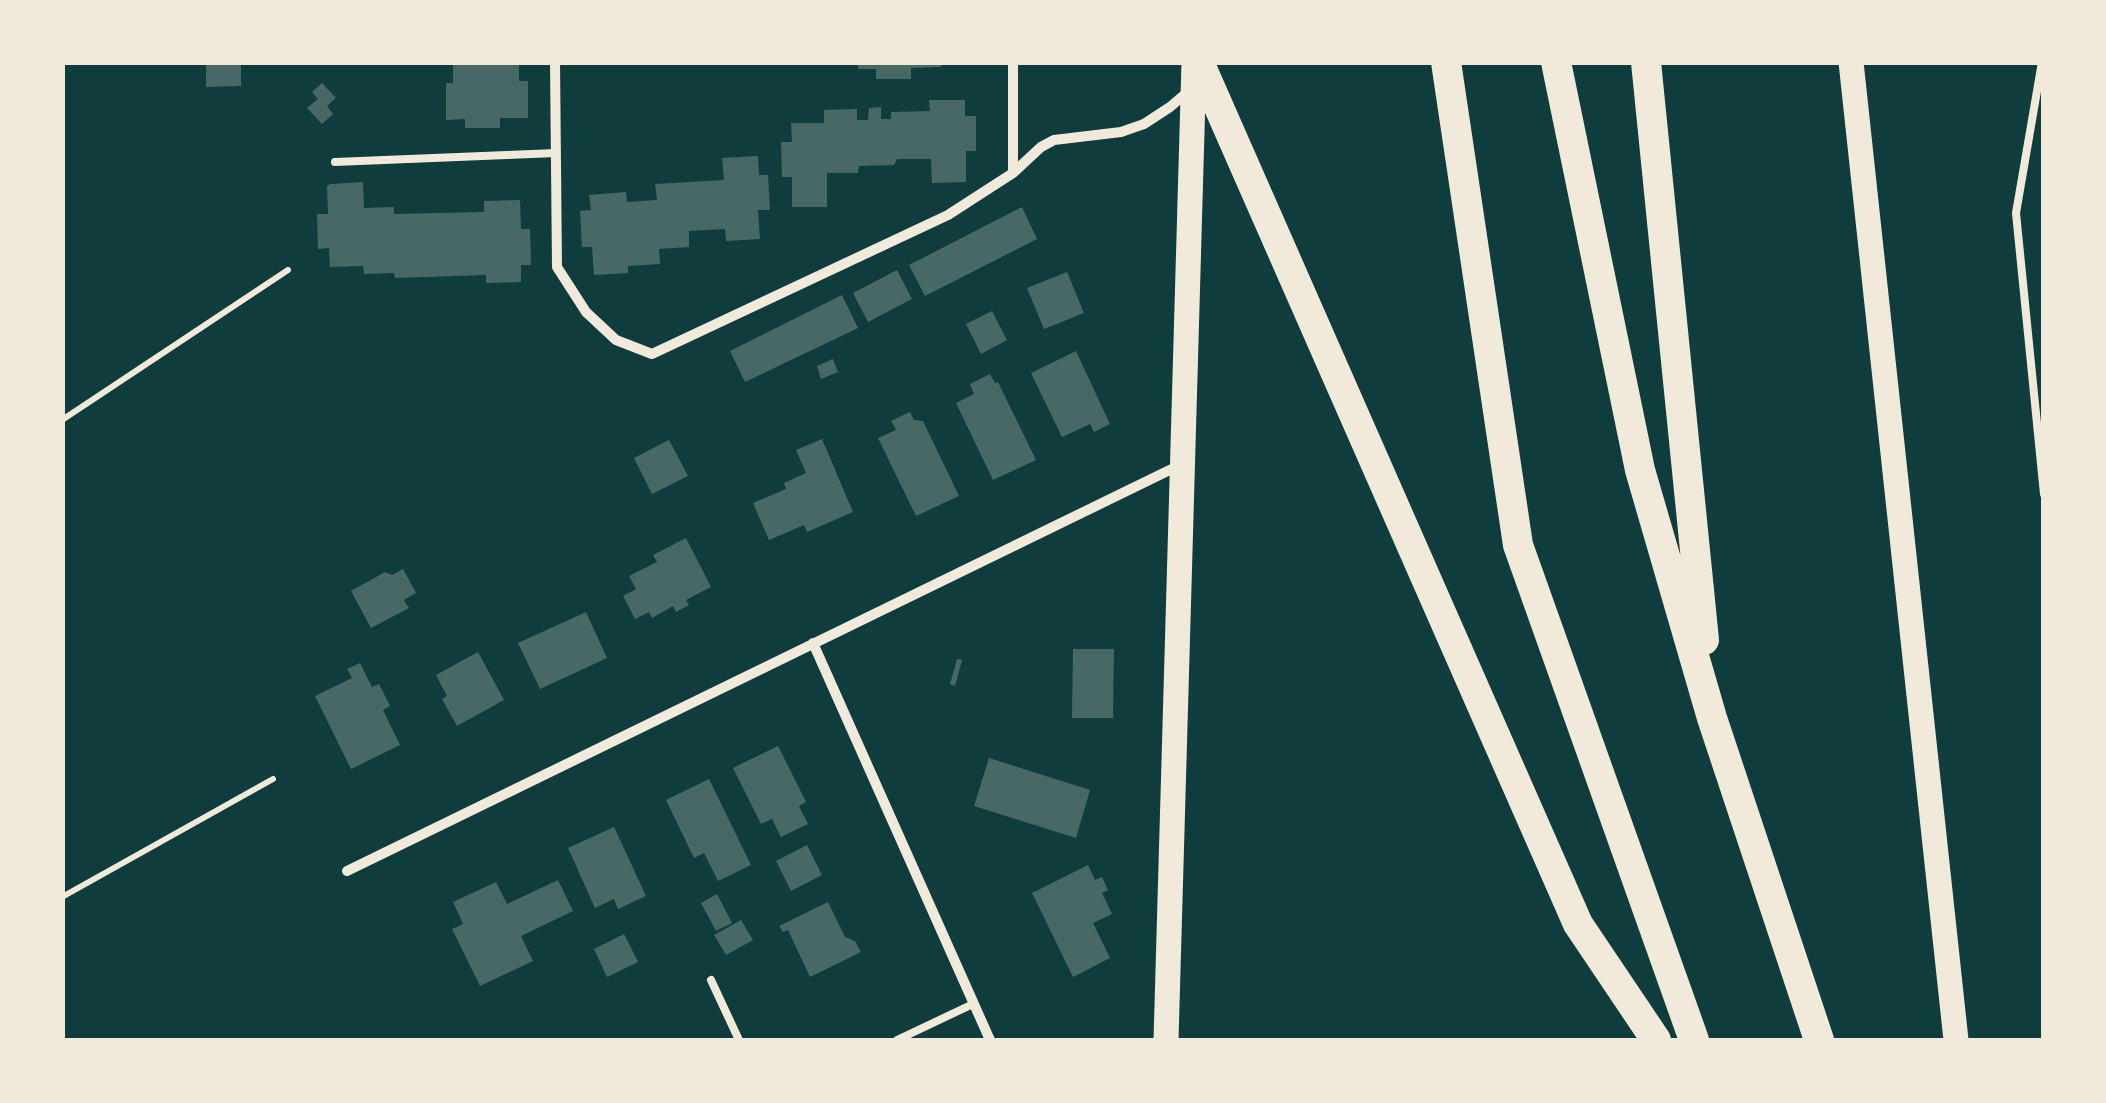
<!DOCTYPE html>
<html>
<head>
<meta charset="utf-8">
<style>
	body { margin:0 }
	#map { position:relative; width:2106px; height:1103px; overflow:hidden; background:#0f3d3e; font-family:Lora,serif }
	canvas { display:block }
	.frame { position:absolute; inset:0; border:65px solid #f1e9da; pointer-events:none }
</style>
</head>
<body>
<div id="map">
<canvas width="2106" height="1103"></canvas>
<div class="frame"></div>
</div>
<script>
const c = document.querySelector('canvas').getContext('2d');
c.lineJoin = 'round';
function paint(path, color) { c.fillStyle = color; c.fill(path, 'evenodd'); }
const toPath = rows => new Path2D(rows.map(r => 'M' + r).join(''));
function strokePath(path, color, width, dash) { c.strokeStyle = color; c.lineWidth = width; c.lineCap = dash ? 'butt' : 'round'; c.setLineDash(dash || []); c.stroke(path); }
paint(toPath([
	[206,62,241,62,241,86,206,87],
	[453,62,519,62,519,81,528,81,528,118,500,118,500,128,465,128,465,119,446,120,446,83,453,83],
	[858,62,941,62,941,67,911,68,911,79,876,79,876,69,858,69],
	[322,83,336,98,327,106,333,114,322,124,307,108,318,99,312,92],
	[929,100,965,100,965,116,976,116,976,151,966,151,966,182,932,183,931,159,897,159,894,165,859,166,858,173,827,173,827,207,792,207,792,177,782,177,781,142,792,142,791,123,824,123,824,110,857,109,857,120,868,120,869,108,881,107,881,119,891,119,891,112,930,111],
	[758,156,759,175,768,175,770,210,758,210,760,239,726,241,725,229,689,231,689,247,659,249,660,264,628,266,628,273,594,275,592,247,582,247,580,211,591,210,589,195,626,192,627,202,657,200,655,184,724,180,722,158],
	[363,182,364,208,394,207,394,214,484,212,484,201,520,200,521,229,530,229,531,265,521,265,521,282,486,283,486,275,395,278,394,273,364,274,363,266,330,267,329,248,318,249,317,214,328,214,327,186,330,184],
	[1022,207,1037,239,925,296,909,265],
	[897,270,912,299,868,322,853,293],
	[1067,272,1084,313,1044,329,1027,288],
	[842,295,858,328,745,382,730,351],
	[992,311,1007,340,981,354,966,324],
	[1076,351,1110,424,1094,432,1090,424,1062,437,1031,373],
	[833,359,838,372,821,379,817,366],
	[990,374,995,383,998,382,1036,460,993,480,956,403,974,394,970,384],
	[910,412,914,420,923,421,959,496,916,516,878,438,896,430,891,421],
	[822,439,853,512,807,532,804,525,769,540,753,503,786,489,784,483,806,473,796,450],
	[669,440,688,476,652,494,634,458],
	[686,538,711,587,686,600,689,605,676,612,673,606,652,618,649,612,635,619,623,596,636,589,629,576,657,562,653,555],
	[403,569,416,593,404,600,409,608,371,628,351,591,385,572,392,575],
	[586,612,607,658,540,689,518,643],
	[1073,649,1114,649,1113,718,1072,718],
	[478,652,504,700,457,726,442,699,447,696,436,675],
	[957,659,962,660,955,686,950,684],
	[360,663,372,687,379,684,390,706,383,710,400,745,351,769,315,696,352,678,347,669],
	[778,746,806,802,799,806,808,824,781,837,772,819,761,824,733,768],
	[989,758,1090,790,1076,838,974,806],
	[709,779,751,865,718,881,704,853,694,858,666,800],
	[614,827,646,896,618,909,614,899,595,908,568,848],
	[807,845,822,875,791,891,776,861],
	[1088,865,1095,880,1102,877,1108,890,1102,893,1112,914,1093,923,1110,958,1073,977,1032,893],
	[558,880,573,911,521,936,533,961,480,986,452,929,463,924,453,902,496,882,507,904],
	[717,894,732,923,716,931,701,903],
	[828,902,845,937,855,941,861,952,810,977,788,930,783,932,779,926],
	[741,920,753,940,726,955,714,935],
	[624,934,638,962,607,977,594,949]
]), '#486865');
strokePath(toPath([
	[62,420,288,270],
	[62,897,273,779]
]), '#f1e9da', 6);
strokePath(toPath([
	[2042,62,2016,213,2044,494],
	[335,162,556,153],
	[711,980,739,1040],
	[897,1040,973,1004]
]), '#f1e9da', 8);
strokePath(toPath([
	[555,62,557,267,586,312,616,340,652,354,948,215,1013,173,1041,147,1054,140,1121,132,1144,124,1170,107,1190,90],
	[1013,62,1013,173],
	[813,643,990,1040],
	[347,871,1180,465]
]), '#f1e9da', 10);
strokePath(toPath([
	[1851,62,1956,1040],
	[1166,1040,1194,62]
]), '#f1e9da', 25);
strokePath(toPath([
	[1199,62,1578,924,1656,1040],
	[1446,62,1518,545,1694,1040],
	[1556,62,1640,470,1712,718,1819,1040],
	[1646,62,1704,640]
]), '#f1e9da', 30);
</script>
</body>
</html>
